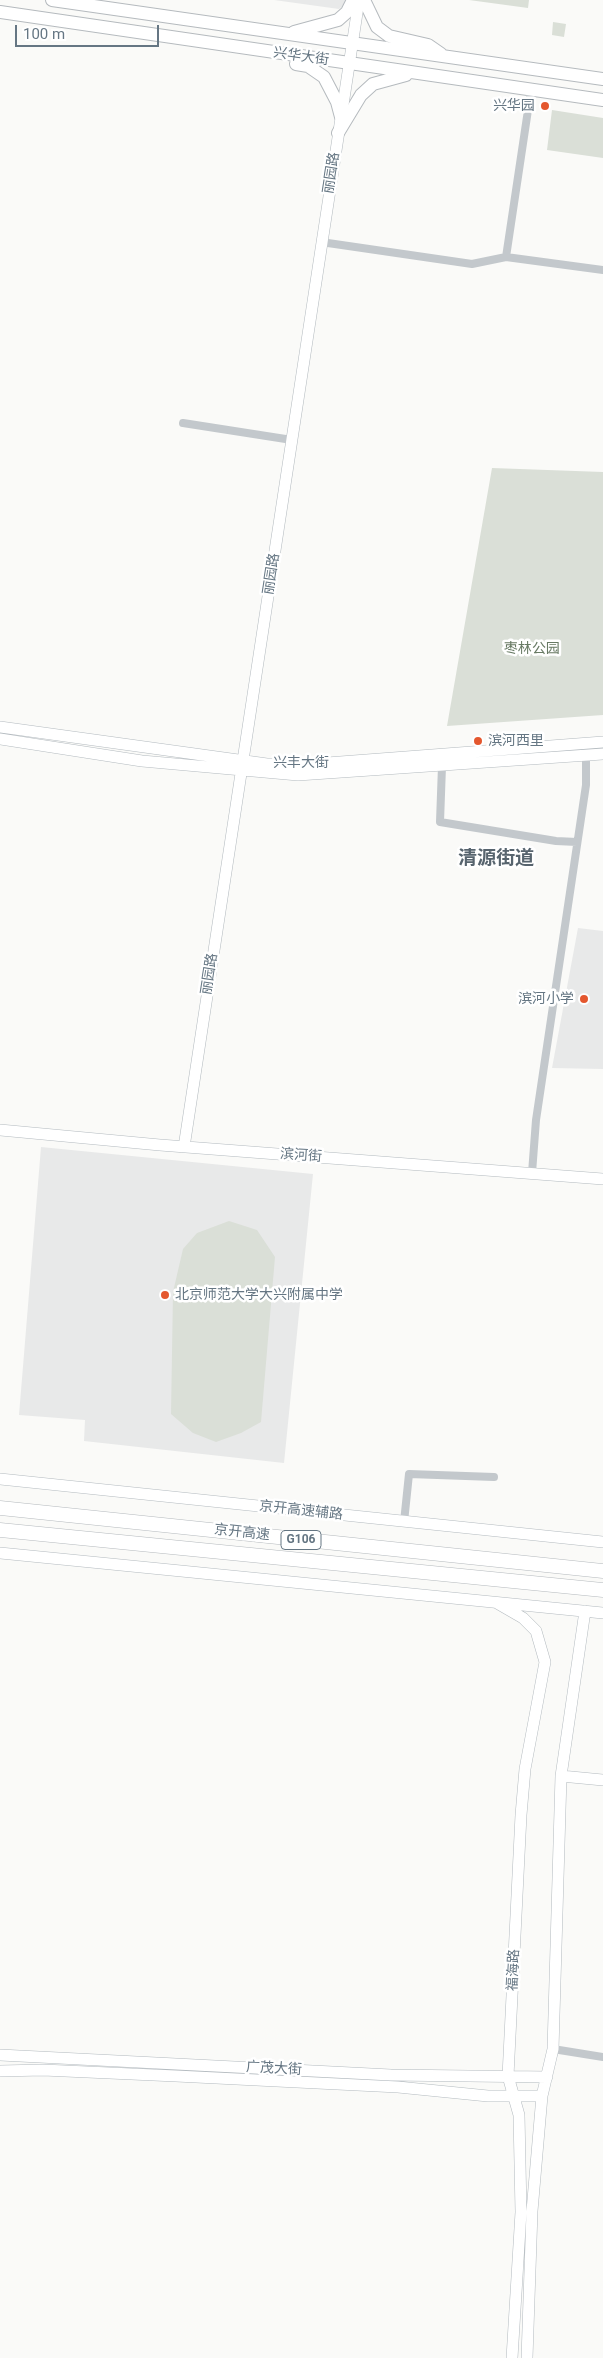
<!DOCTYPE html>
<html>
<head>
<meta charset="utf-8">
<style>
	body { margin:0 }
	#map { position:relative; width:603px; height:2358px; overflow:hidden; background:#fafaf8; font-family:Roboto,sans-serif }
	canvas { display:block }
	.scale { position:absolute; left:15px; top:25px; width:144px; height:22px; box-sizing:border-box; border:2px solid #657683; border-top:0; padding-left:6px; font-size:15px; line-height:18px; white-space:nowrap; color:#657683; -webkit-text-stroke:4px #fff; paint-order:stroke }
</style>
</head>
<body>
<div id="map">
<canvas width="603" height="2358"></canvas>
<div class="scale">100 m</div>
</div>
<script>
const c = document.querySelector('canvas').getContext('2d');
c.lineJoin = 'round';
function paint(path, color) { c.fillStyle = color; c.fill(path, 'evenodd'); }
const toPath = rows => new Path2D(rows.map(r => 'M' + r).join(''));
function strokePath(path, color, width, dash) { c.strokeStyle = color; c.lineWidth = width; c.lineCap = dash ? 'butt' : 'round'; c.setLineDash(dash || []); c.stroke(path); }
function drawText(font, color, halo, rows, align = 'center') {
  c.font = font + ' Roboto,"Noto Sans SC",sans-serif'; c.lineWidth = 5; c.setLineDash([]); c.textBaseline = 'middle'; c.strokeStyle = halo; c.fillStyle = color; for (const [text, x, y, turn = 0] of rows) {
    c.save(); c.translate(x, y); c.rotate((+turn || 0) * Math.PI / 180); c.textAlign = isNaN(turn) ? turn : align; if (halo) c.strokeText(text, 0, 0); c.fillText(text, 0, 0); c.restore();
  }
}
paint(toPath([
	[274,0,350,0,339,9],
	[578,928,603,931,603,1069,552,1068],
	[41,1147,313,1174,284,1463,84,1441,85,1420,19,1415]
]), '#e8e9e9');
paint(toPath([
	[469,0,529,0,528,8],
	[553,22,566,24,564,37,552,35],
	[552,110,603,118,603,158,547,150],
	[492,468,603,472,603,715,447,726],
	[229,1221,257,1230,275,1257,261,1422,241,1433,216,1442,193,1433,171,1414,173,1292,183,1249,197,1233]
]), '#dadfd7');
const secondary = toPath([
	[0,727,267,764,314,764,603,742],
	[0,739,142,761,298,775,603,754],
	[0,1130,160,1145,603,1179],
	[184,1147,359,0],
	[0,1479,603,1542],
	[0,1553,603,1613],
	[497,1603,523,1618,536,1631,545,1662,525,1769,521,1815,508,2076,519,2115,521,2212,512,2358],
	[561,1776,603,1780],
	[0,2055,391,2075,547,2077],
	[0,2071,43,2070,176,2076,398,2087,488,2096,542,2096],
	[527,2358,532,2211,542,2096,553,2049,561,1776,585,1611]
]);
const primary = toPath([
	[52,0,603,79],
	[364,0,377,27,389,36,428,45,441,54],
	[0,12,603,100],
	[294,32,338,20,347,12,353,0],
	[296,64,308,66,324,77,337,102,341,117],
	[338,133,361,95,373,84,406,75]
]);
const highway = toPath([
	[0,1508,603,1571],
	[0,1530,603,1590]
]);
strokePath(secondary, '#b3babf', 12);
strokePath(primary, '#b5babe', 14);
strokePath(highway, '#b4b9bd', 15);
strokePath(toPath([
	[321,242,472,264,506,257,603,270],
	[506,257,531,90],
	[183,423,292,440],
	[442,766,440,822,556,841,577,842],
	[532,1173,536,1120,586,785,586,755],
	[404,1522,409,1474,494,1477],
	[553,2049,603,2057]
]), '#c3c8cc', 8);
strokePath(secondary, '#fff', 11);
strokePath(primary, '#fff', 12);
strokePath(highway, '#fff', 14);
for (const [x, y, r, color] of [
	[545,106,5,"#e4572e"],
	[478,741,5,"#e4572e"],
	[584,999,5,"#e4572e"],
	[165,1295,5,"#e4572e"]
]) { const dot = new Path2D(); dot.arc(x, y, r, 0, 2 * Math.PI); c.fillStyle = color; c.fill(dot); strokePath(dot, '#fff', 2); }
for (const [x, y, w] of [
	[301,1540,40]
]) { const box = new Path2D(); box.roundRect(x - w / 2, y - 9.5, w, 19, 4); c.fillStyle = '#fff'; c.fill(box); strokePath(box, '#657683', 1); }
drawText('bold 12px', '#657683', null, [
	["G106",301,1540]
]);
drawText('14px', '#657683', '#fff', [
	["兴华大街",301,57,8],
	["丽园路",332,173,-81],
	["丽园路",272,574,-81],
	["兴丰大街",301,763],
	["丽园路",210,974,-81],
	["滨河街",301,1156,4],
	["京开高速辅路",301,1511,6],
	["京开高速",242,1533,6],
	["福海路",514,1970,-87],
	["广茂大街",274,2069,3]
]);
drawText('14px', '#657683', '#fff', [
	["兴华园",535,106],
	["滨河西里",488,741,"left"],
	["滨河小学",574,999],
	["北京师范大学大兴附属中学",175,1295,"left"]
], 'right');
drawText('14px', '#687a64', '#fff', [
	["枣林公园",532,649]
]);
drawText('bold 19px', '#57646e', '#fff', [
	["清源街道",496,859]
]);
</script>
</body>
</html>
